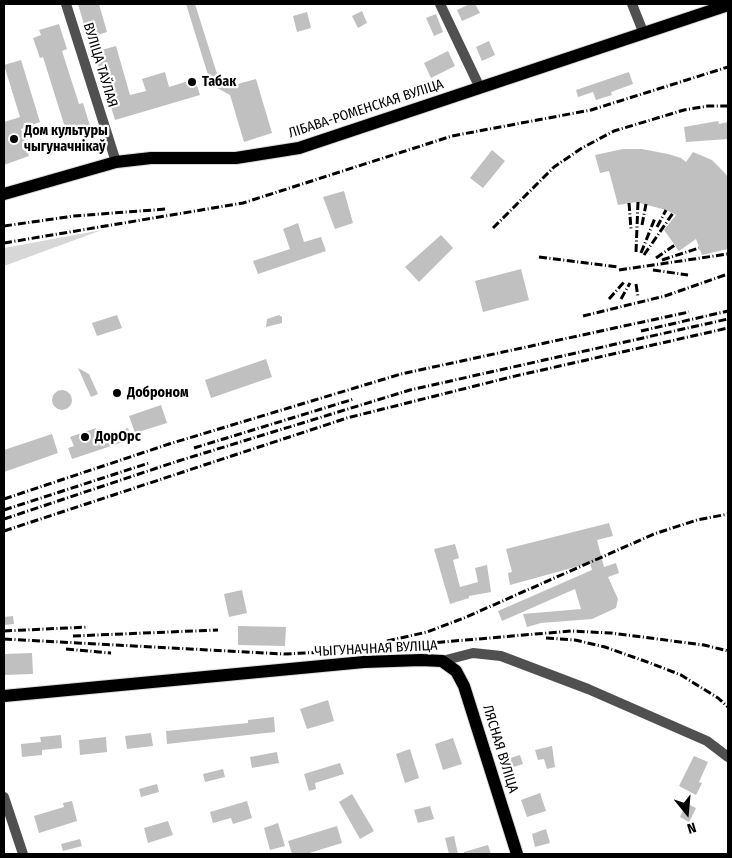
<!DOCTYPE html>
<html>
<head>
<meta charset="utf-8">
<style>
	body { margin:0 }
	#map { position:relative; width:732px; height:858px; overflow:hidden; background:#fff; font-family:"Fira Sans Condensed",sans-serif }
	canvas { display:block }
	.frame { position:absolute; inset:0; border:5px solid #000; pointer-events:none }
	.north { position:absolute; left:662px; top:788px; width:50px; height:50px; -webkit-text-stroke:4px #fff; paint-order:stroke; rotate:163deg; font-size:14px; font-weight:700; line-height:20px; text-align:center; color:#000 }
	.north::after { content:''; display:block; margin:auto; width:18px; height:22px; background:#000; clip-path:polygon(50% 0,100% 100%,50% 72%,0 100%) }
</style>
</head>
<body>
<div id="map">
<canvas width="732" height="858"></canvas>
<div class="frame"></div>
<div class="north">N</div>
</div>
<script>
const c = document.querySelector('canvas').getContext('2d');
c.lineJoin = 'round';
function paint(path, color) { c.fillStyle = color; c.fill(path, 'evenodd'); }
const toPath = rows => new Path2D(rows.map(r => 'M' + r).join(''));
function strokePath(path, color, width, dash) { c.strokeStyle = color; c.lineWidth = width; c.lineCap = dash ? 'butt' : 'round'; c.setLineDash(dash || []); c.stroke(path); }
function drawText(font, color, halo, rows, align = 'center') {
  c.font = font + ' "Fira Sans Condensed",sans-serif'; c.lineWidth = 4.5; c.setLineDash([]); c.textBaseline = 'middle'; c.strokeStyle = halo; c.fillStyle = color; for (const [text, x, y, turn = 0] of rows) {
    c.save(); c.translate(x, y); c.rotate((+turn || 0) * Math.PI / 180); c.textAlign = isNaN(turn) ? turn : align; if (halo) c.strokeText(text, 0, 0); c.fillText(text, 0, 0); c.restore();
  }
}
paint(toPath([
	[102,230,4,266,4,248]
]), '#d7d7d7');
paint(toPath([
	[78,4,99,4,107,32,88,38],
	[186,4,195,4,219,80,234,85,256,79,272,133,244,142,230,95,199,78,208,75],
	[470,4,475,4,480,13,462,21,457,10],
	[362,11,367,23,358,28,352,16],
	[307,12,311,28,297,32,293,16],
	[436,14,443,32,434,36,426,18],
	[59,24,67,49,62,51,79,104,83,103,90,126,67,134,43,57,40,58,33,38,41,35,39,30],
	[489,41,495,55,482,61,476,47],
	[116,46,130,95,146,91,142,79,165,72,169,87,195,79,200,95,115,120,94,52],
	[448,51,455,66,431,78,424,63],
	[21,60,40,122,21,129,29,156,4,165,4,122,20,117,4,65],
	[629,72,633,84,611,92,612,95,596,100,593,92,578,97,576,90],
	[718,121,719,124,728,122,728,139,686,142,684,127],
	[623,149,642,149,668,154,681,158,686,162,693,152,712,160,724,172,728,177,728,249,702,255,696,239,679,251,664,230,676,215,666,210,636,202,618,205,609,171,600,173,595,155],
	[492,150,505,161,483,188,470,178],
	[344,191,353,223,335,229,323,197],
	[298,223,304,242,321,237,326,251,258,274,253,261,290,249,283,229],
	[441,235,453,248,419,282,405,267],
	[521,269,529,300,483,312,475,281],
	[117,315,122,328,97,336,92,323],
	[279,315,282,317,282,323,266,327,267,319],
	[266,359,272,377,211,398,205,380],
	[78,368,89,374,98,394,91,397],
	'52 400a10 10 0 1 1 20 0a10 10 0 1 1-20 0Z',
	[161,405,167,423,135,433,129,416],
	[96,428,99,437,128,428,132,439,72,459,68,448,74,446,70,437],
	[52,434,58,453,4,472,4,450],
	[609,523,613,536,597,540,604,567,616,563,619,573,608,577,618,599,616,608,592,619,541,623,527,627,523,614,581,609,575,589,502,621,498,611,592,570,590,563,510,585,508,573,512,572,506,549],
	[455,544,459,558,453,560,460,587,478,582,475,568,487,565,491,592,469,596,469,598,450,604,434,549],
	[242,590,247,613,229,617,224,594],
	[13,616,14,624,4,625,4,617],
	[238,626,286,627,285,646,238,645],
	[32,653,33,674,4,675,4,654],
	[328,700,334,721,307,729,300,709],
	[274,717,275,732,167,744,166,731,248,723,248,720],
	[151,733,153,746,127,749,125,736],
	[61,735,62,748,42,750,42,755,22,757,21,744,41,742,40,737],
	[106,737,107,752,80,755,79,740],
	[453,738,462,764,443,770,435,744],
	[552,746,555,767,547,769,544,759,538,760,535,750],
	[410,749,419,778,405,783,396,754],
	[277,752,279,763,252,768,250,757],
	[520,755,523,764,507,769,504,760],
	[694,756,708,762,699,782,702,783,696,795,679,786],
	[340,763,344,774,315,783,316,789,309,791,304,774],
	[223,769,225,777,205,782,203,774],
	[157,784,159,792,141,797,139,789],
	[540,793,546,811,527,817,521,800],
	[352,794,374,831,360,839,339,802],
	[72,801,77,821,39,833,34,816,64,807,63,803],
	[247,801,252,818,233,824,231,818,213,823,210,812],
	[686,803,696,808,689,822,680,817],
	[430,806,434,819,418,823,414,810],
	[168,821,173,835,148,843,144,828],
	[278,823,285,846,270,850,264,828],
	[337,826,342,843,306,854,292,854,288,841],
	[546,829,550,843,535,847,532,834],
	[454,836,458,854,449,854,445,838],
	[80,839,82,846,63,851,61,844],
	[488,845,491,854,464,854,464,852]
]), '#c0c0c0');
const major = toPath([
	[4,194,116,162,151,158,236,158,299,148,728,5],
	[4,696,364,662,421,660,442,661,456,671,464,686,517,854]
]);
strokePath(major, '#dbdbdb', 14);
strokePath(toPath([
	[66,4,116,162],
	[440,4,480,88],
	[632,4,644,34],
	[442,661,473,653,501,656,588,689,707,741,728,757],
	[4,797,23,854]
]), '#505050', 10);
strokePath(major, '#000', 12);
strokePath(toPath([
	[629,203,631,229],
	[642,225,646,204],
	[4,226,74,216,166,209],
	[657,227,666,210],
	[493,228,554,167,582,148,614,131,684,110,708,106,728,106],
	[4,243,243,203,452,136,591,110,728,67],
	[636,252,638,202],
	[641,253,655,218],
	[644,255,673,213],
	[539,257,618,267],
	[656,258,675,245],
	[662,260,699,248],
	[619,270,728,254],
	[653,270,688,275],
	[636,284,638,297],
	[609,299,625,281],
	[621,299,630,283],
	[583,316,665,296,728,274],
	[641,331,728,311],
	[194,448,354,399],
	[4,499,169,444,401,374,689,312],
	[4,510,149,463],
	[4,519,175,462,410,390,728,319],
	[4,531,347,418,511,377,728,328],
	[4,631,88,627],
	[73,636,218,630],
	[546,638,575,640,605,647,650,663,681,675,718,698,728,707],
	[4,639,284,654,326,652,571,631,611,633,704,645,728,651],
	[387,641,427,632,464,618,654,534,697,520,728,514],
	[66,649,111,653]
]), '#000', 3, [8, 2.5, 1, 2.5]);
for (const [x, y, r, color] of [
	[192,82,5,"#000"],
	[14,139,5,"#000"],
	[117,393,5,"#000"],
	[85,437,5,"#000"]
]) { const dot = new Path2D(); dot.arc(x, y, r, 0, 2 * Math.PI); c.fillStyle = color; c.fill(dot); strokePath(dot, '#fff', 2); }
drawText('14px', '#000', '#fff', [
	["ВУЛІЦА ТАЎЛАЯ",100,65,73],
	["ЛІБАВА-РОМЕНСКАЯ ВУЛІЦА",366,109,-18],
	["ЧЫГУНАЧНАЯ ВУЛІЦА",376,649,-3],
	["ЛЯСНАЯ ВУЛІЦА",500,749,73]
]);
drawText('bold 14px', '#000', '#fff', [
	["Табак",202,82],
	["Дом культуры",24,131],
	["чыгуначнікаў",24,147],
	["Доброном",127,393],
	["ДорОрс",95,437]
], 'left');
</script>
</body>
</html>
